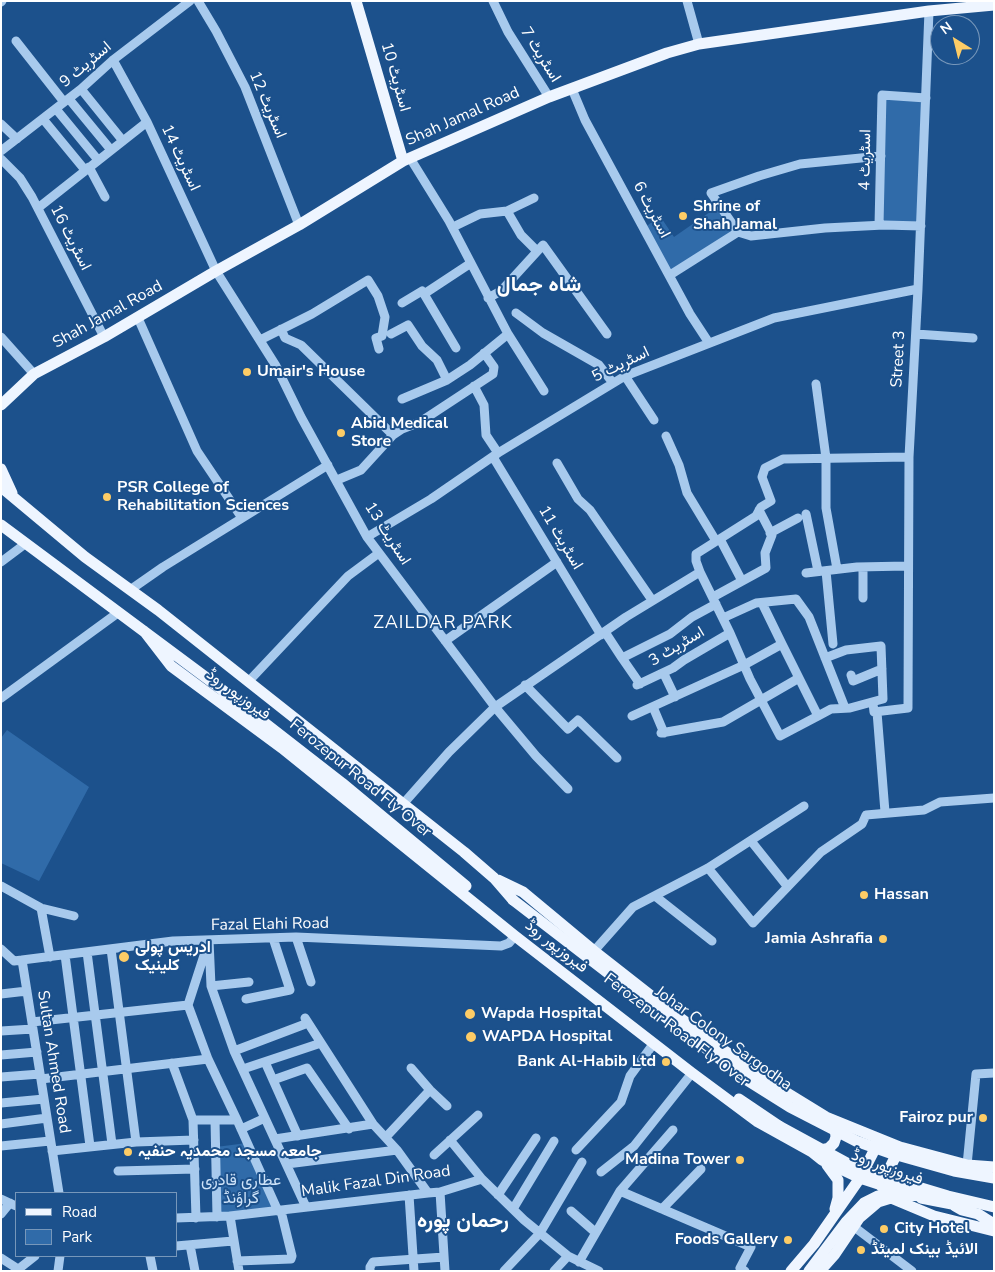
<!DOCTYPE html>
<html>
<head>
<meta charset="utf-8">
<style>
	body { margin:0 }
	#map { position:relative; width:995px; height:1272px; overflow:hidden; background:#1c518c; font-family:"Nunito Sans",sans-serif }
	canvas { display:block }
	.frame { position:absolute; inset:0; border:2px solid #fff; pointer-events:none }
	.legend { position:absolute; left:15px; top:1192px; width:162px; height:65px; box-sizing:border-box; background:#1c518c; border:1px solid #7797ba; margin:0; padding:6px 9px; list-style:none; font-size:15px; color:#fff }
	.legend li { display:flex; align-items:center; gap:10px; height:25px }
	.legend b { width:25px; border:1px solid #7797ba }
	.north { position:absolute; left:930px; top:15px; width:50px; height:50px; box-sizing:border-box; background:#1c518c; border:1px solid #7797ba; border-radius:50%; rotate:324deg; font-size:14px; font-weight:700; line-height:20px; text-align:center; color:#fff }
	.north::after { content:''; display:block; margin:auto; width:18px; height:22px; background:#fdcc66; clip-path:polygon(50% 0,100% 100%,50% 72%,0 100%) }
</style>
</head>
<body>
<div id="map">
<canvas width="995" height="1272"></canvas>
<div class="frame"></div>
<ul class="legend">
<li><b style="height:6px;background:#eef5ff"></b>Road</li>
<li><b style="height:14px;background:#306ba9"></b>Park</li>
</ul>
<div class="north">N</div>
</div>
<script>
const c = document.querySelector('canvas').getContext('2d');
c.lineJoin = 'round';
function paint(path, color) { c.fillStyle = color; c.fill(path, 'evenodd'); }
const toPath = rows => new Path2D(rows.map(r => 'M' + r).join(''));
function strokePath(path, color, width, dash) { c.strokeStyle = color; c.lineWidth = width; c.lineCap = dash ? 'butt' : 'round'; c.setLineDash(dash || []); c.stroke(path); }
function drawText(font, color, halo, rows, align = 'center') {
  c.font = font + ' "Nunito Sans",Vazirmatn,sans-serif'; c.lineWidth = 4; c.setLineDash([]); c.textBaseline = 'middle'; c.strokeStyle = halo; c.fillStyle = color; for (const [text, x, y, turn = 0] of rows) {
    c.save(); c.translate(x, y); c.rotate((+turn || 0) * Math.PI / 180); c.textAlign = isNaN(turn) ? turn : align; if (halo) c.strokeText(text, 0, 0); c.fillText(text, 0, 0); c.restore();
  }
}
paint(toPath([
	[882,95,926,98,921,226,879,225],
	[720,205,738,232,670,275,644,228,660,216,674,237],
	[7,730,89,787,39,881,1,863,1,738],
	[247,1143,278,1211,217,1217,216,1147]
]), '#306ba9');
strokePath(toPath([
	[198,1,216,31,245,87,299,225],
	[493,1,508,32,549,97],
	[687,1,699,44],
	[1,2,2,1],
	[16,41,64,102],
	[113,60,147,122,216,271,276,366,301,417,367,537,495,707,536,756,568,789],
	[81,89,123,141],
	[572,89,585,120,690,314,709,343],
	[69,99,111,150],
	[56,109,98,160],
	[43,119,85,170],
	[1,124,17,139],
	[1,151,81,89,113,60,190,1],
	[1,159,20,178,32,197,104,337],
	[89,167,105,197],
	[534,198,507,211,521,235,537,251],
	[38,208,147,122],
	[879,225,882,95,926,98],
	[453,227,480,214,507,211],
	[738,232,711,193,759,176,800,164,881,156],
	[670,275,738,232,751,236,825,228,884,225,921,226],
	[424,294,456,348],
	[488,298,501,291,543,245,607,334],
	[402,303,422,291,424,294,471,263],
	[516,313,543,333,599,365,613,383],
	[138,318,197,451,242,518],
	[281,329,285,338,301,345,393,435],
	[391,334,408,325,422,346,437,360,447,380],
	[508,334,544,391],
	[916,334,973,338],
	[1,337,34,374],
	[260,340,312,314,368,280,378,296,385,317,382,336,376,338,379,349],
	[625,376,654,420],
	[816,384,826,458,826,508,837,569],
	[474,386,484,405,486,435,498,453],
	[402,399,447,380,470,365,508,334,449,221,410,158],
	[666,436,679,465,687,493,716,541],
	[493,457,601,635],
	[557,463,578,499,590,510,652,600],
	[337,480,361,470,393,435,402,429,420,422,493,374,494,367,484,353],
	[806,514,818,571],
	[770,533,798,518],
	[367,537,431,499,498,453,625,376,774,318,918,289],
	[720,539,742,581],
	[1,562,25,544],
	[863,567,863,598],
	[826,571,833,644],
	[806,573,857,567,907,566],
	[130,590,163,567,328,465],
	[713,597,766,568,765,553,772,535,759,510],
	[762,603,782,644,818,716,780,736,750,679,730,633,700,572,696,561,696,554,756,516,761,507,771,501,762,477,765,468,783,459,909,457],
	[723,618,756,603,796,599,809,617,845,708],
	[605,632,622,658,670,634,692,617,716,604],
	[445,641,557,562],
	[622,658,640,684],
	[664,674,675,697],
	[851,675,853,681,882,669],
	[248,682,348,576,379,553],
	[525,685,568,729,578,720,617,758],
	[637,685,673,668,684,660,730,633],
	[1,698,119,612],
	[873,703,874,712,908,708,909,457,918,289,929,11],
	[653,707,664,733],
	[877,712,885,812],
	[632,716,744,665,782,644],
	[818,716,831,709,850,708,883,699,881,646,846,650,825,658],
	[661,733,723,722,799,678],
	[403,804,449,752,495,707,626,617,700,572],
	[751,841,787,886],
	[708,868,753,923,821,852,862,824,866,815,924,810,940,802,994,798],
	[1,886,41,908,74,916],
	[655,896,712,941],
	[41,908,50,957],
	[296,937,311,982],
	[1,949,14,961,22,960,59,1193],
	[111,949,136,1142],
	[594,951,633,907,708,868,804,806],
	[87,952,112,1144],
	[65,955,90,1146],
	[22,960,173,941,296,937,501,946,509,943,515,936],
	[211,986,249,982],
	[1,994,27,991],
	[246,999,290,990,273,938],
	[305,1018,373,1124,397,1150,428,1193],
	[32,1022,188,1005],
	[1,1031,33,1029],
	[234,1051,308,1023],
	[1,1055,37,1052],
	[265,1062,298,1136],
	[172,1063,193,1120,196,1218],
	[411,1068,430,1090,447,1106],
	[243,1069,321,1043],
	[1,1077,40,1074],
	[41,1079,208,1059],
	[273,1080,307,1068,349,1129],
	[1,1103,44,1099],
	[193,1120,215,1120],
	[237,1120,278,1211],
	[1,1124,47,1118],
	[241,1129,265,1118],
	[386,1137,430,1090],
	[275,1139,373,1124],
	[450,1140,482,1179],
	[1,1146,50,1141],
	[576,1150,621,1102,630,1076,654,1043],
	[52,1151,136,1142,194,1140],
	[434,1155,478,1115],
	[287,1164,397,1150],
	[967,1165,976,1074,994,1073],
	[118,1171,195,1169],
	[601,1172,634,1146,692,1073],
	[620,1191,673,1130],
	[440,1192,445,1271],
	[409,1195,414,1271],
	[498,1195,536,1138],
	[1,1199,16,1206],
	[513,1209,554,1141],
	[662,1209,701,1169],
	[571,1211,595,1232],
	[1,1214,10,1203],
	[230,1216,239,1271],
	[217,1217,215,1120,237,1120,208,1059,188,1005,209,940,211,986,234,1051,306,1207],
	[176,1218,230,1216,428,1193,440,1192,482,1179,524,1220,568,1256,599,1271],
	[853,1226,912,1271],
	[190,1245,195,1271],
	[176,1246,233,1241],
	[150,1256,153,1271],
	[1,1258,18,1269],
	[237,1261,291,1259,292,1256,281,1211],
	[579,1262,620,1191,751,1247,740,1268,745,1271],
	[16,1271,35,1256],
	[58,1271,60,1256],
	[370,1271,370,1267,373,1262,444,1257],
	[504,1271,540,1233,582,1162],
	[554,1271,568,1256]
]), '#a8caed', 9);
strokePath(toPath([
	[356,1,403,161],
	[1,405,34,374,104,337,216,271,299,225,403,161,549,97,667,53,699,44,929,11,994,5],
	[1,469,12,493],
	[1,487,85,557,158,610,464,852,494,878,513,900],
	[1,525,212,682,342,783,466,886],
	[144,631,171,666,282,748,515,936,692,1073,758,1122,812,1152,822,1160,860,1178,906,1193],
	[498,880,523,892,594,951,668,1009,756,1074,826,1117,900,1147,967,1165,994,1167],
	[739,1099,779,1126],
	[816,1151,829,1148,834,1143,836,1137,835,1126,832,1123],
	[827,1165,838,1180,838,1198,835,1209],
	[881,1186,900,1147],
	[921,1198,952,1204,972,1204],
	[955,1206,962,1210,978,1214,994,1224],
	[858,1219,878,1202,891,1198,934,1216,994,1231],
	[791,1271,814,1244,860,1178,879,1141],
	[820,1271,835,1254,862,1214]
]), '#eef5ff', 11);
strokePath(toPath([
	[513,900,747,1080,790,1107,856,1141,890,1153,954,1171,994,1178],
	[779,1126,858,1169,948,1196,994,1207],
	[809,1271,846,1222,864,1203,878,1196,890,1195,936,1196]
]), '#eef5ff', 11);
for (const [x, y, r, color] of [
	[683,216,5,"#fdcc66"],
	[247,372,5,"#fdcc66"],
	[341,433,5,"#fdcc66"],
	[107,497,5,"#fdcc66"],
	[864,895,5,"#fdcc66"],
	[883,939,5,"#fdcc66"],
	[124,957,6,"#fdcc66"],
	[470,1014,6,"#fdcc66"],
	[471,1037,6,"#fdcc66"],
	[666,1062,5,"#fdcc66"],
	[983,1118,5,"#fdcc66"],
	[128,1152,5,"#fdcc66"],
	[740,1160,5,"#fdcc66"],
	[884,1229,5,"#fdcc66"],
	[788,1240,5,"#fdcc66"],
	[861,1250,5,"#fdcc66"]
]) { const dot = new Path2D(); dot.arc(x, y, r, 0, 2 * Math.PI); c.fillStyle = color; c.fill(dot); strokePath(dot, '#1c518c', 2); }
drawText('16px', '#fff', '#1c518c', [
	["اسٹریٹ 7",540,55,58],
	["اسٹریٹ 9",86,65,-40],
	["اسٹریٹ 10",395,77,74],
	["اسٹریٹ 12",267,105,67],
	["Shah Jamal Road",463,117,-24],
	["اسٹریٹ 14",180,158,65],
	["اسٹریٹ 4",866,160,-89],
	["اسٹریٹ 6",651,210,62],
	["اسٹریٹ 16",70,238,63],
	["Shah Jamal Road",108,315,-29],
	["Street 3",899,359,-87],
	["اسٹریٹ 5",621,365,-26],
	["اسٹریٹ 13",387,534,57],
	["اسٹریٹ 11",560,538,59],
	["اسٹریٹ 3",677,647,-31],
	["فیروزپور روڈ",238,695,36],
	["Ferozepur Road Fly Over",360,779,39],
	["Fazal Elahi Road",270,925,-1],
	["فیروزپور روڈ",556,947,38],
	["Ferozepur Road Fly Over",676,1031,37],
	["Johar Colony Sargodha",723,1039,36],
	["Sultan Ahmed Road",53,1062,81],
	["فیروزپور روڈ",887,1168,20],
	["Malik Fazal Din Road",376,1182,-8]
]);
drawText('bold 16px', '#fff', '#1c518c', [
	["Shrine of",693,207],
	["Shah Jamal",693,225],
	["Umair's House",257,372],
	["Abid Medical",351,424],
	["Store",351,442],
	["PSR College of",117,488],
	["Rehabilitation Sciences",117,506],
	["Hassan",874,895],
	["Jamia Ashrafia",873,939,"right"],
	["ادریس پولی",135,948],
	["کلینیک",135,966],
	["Wapda Hospital",481,1014],
	["WAPDA Hospital",482,1037],
	["Bank Al-Habib Ltd",656,1062,"right"],
	["Fairoz pur",973,1118,"right"],
	["جامعہ مسجد محمدیہ حنفیہ",138,1152],
	["Madina Tower",730,1160,"right"],
	["City Hotel",894,1229],
	["Foods Gallery",778,1240,"right"],
	["الائیڈ بینک لمیٹڈ",871,1250]
], 'left');
drawText('16px', '#cee3f9', '#1c518c', [
	["عطاری قادری",241,1181],
	["گراؤنڈ",241,1199]
]);
c.letterSpacing = '1px';
drawText('18px', '#fff', '#1c518c', [
	["ZAILDAR PARK",443,624]
]);
c.letterSpacing = '0px';
drawText('bold 21px', '#fff', '#1c518c', [
	["شاہ جمال",539,286],
	["رحمان پورہ",463,1222]
]);
</script>
</body>
</html>
